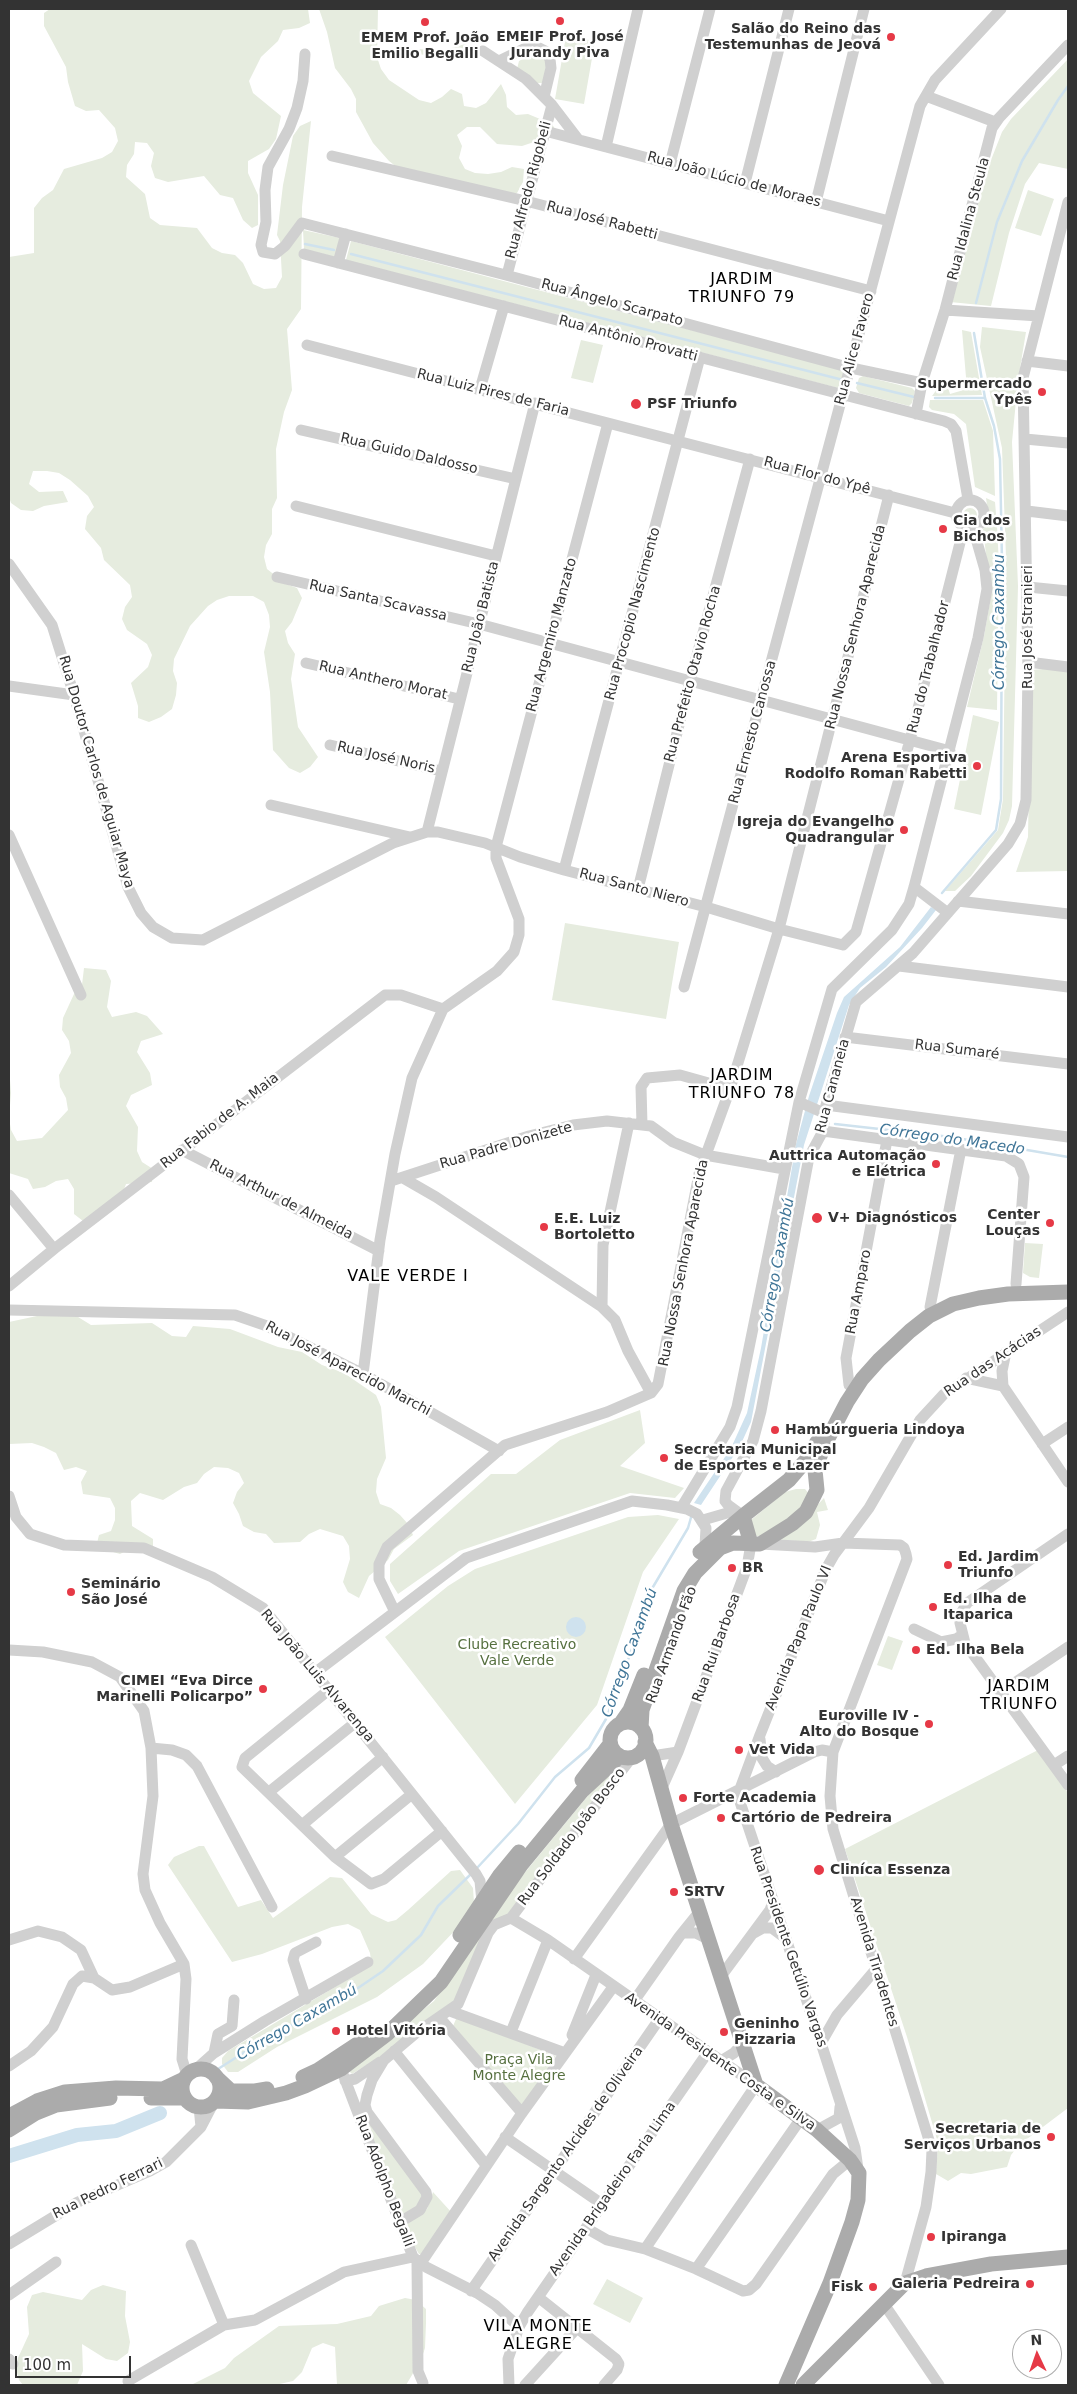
<!DOCTYPE html>
<html>
<head>
<meta charset="utf-8">
<style>
	body { margin:0 }
	#map { position:relative; width:1077px; height:2394px; overflow:hidden; background:#fff; font-family:"DejaVu Sans",sans-serif }
	canvas { display:block }
	.frame { position:absolute; inset:0; border:10px solid #333; pointer-events:none }
	.north { position:absolute; left:1012px; top:2329px; width:50px; height:50px; box-sizing:border-box; background:#fff; border:1px solid #adadad; border-radius:50%; rotate:357deg; font-size:14px; font-weight:700; line-height:20px; text-align:center; color:#333 }
	.north::after { content:''; display:block; margin:auto; width:18px; height:22px; background:#e63946; clip-path:polygon(50% 0,100% 100%,50% 72%,0 100%) }
	.scale { position:absolute; left:15px; top:2356px; width:116px; height:22px; box-sizing:border-box; border:2px solid #333; border-top:0; padding-left:6px; font-size:15px; line-height:18px; white-space:nowrap; color:#333; -webkit-text-stroke:4px #fff; paint-order:stroke }
</style>
</head>
<body>
<div id="map">
<canvas width="1077" height="2394"></canvas>
<div class="frame"></div>
<div class="north">N</div>
<div class="scale">100 m</div>
</div>
<script>
const c = document.querySelector('canvas').getContext('2d');
c.lineJoin = 'round';
function paint(path, color) { c.fillStyle = color; c.fill(path, 'evenodd'); }
const toPath = rows => new Path2D(rows.map(r => 'M' + r).join(''));
function strokePath(path, color, width, dash) { c.strokeStyle = color; c.lineWidth = width; c.lineCap = dash ? 'butt' : 'round'; c.setLineDash(dash || []); c.stroke(path); }
function drawText(font, color, halo, rows, align = 'center') {
  c.font = font + ' "DejaVu Sans",sans-serif'; c.lineWidth = 5; c.setLineDash([]); c.textBaseline = 'middle'; c.strokeStyle = halo; c.fillStyle = color; for (const [text, x, y, turn = 0] of rows) {
    c.save(); c.translate(x, y); c.rotate((+turn || 0) * Math.PI / 180); c.textAlign = isNaN(turn) ? turn : align; if (halo) c.strokeText(text, 0, 0); c.fillText(text, 0, 0); c.restore();
  }
}
paint(toPath([
	[50,9,308,9,310,23,299,28,283,30,278,41,261,57,249,81,253,93,281,116,276,139,269,149,248,161,248,173,258,195,258,225,252,228,243,220,233,198,220,195,204,176,168,182,155,178,151,166,154,153,147,143,135,142,134,154,127,165,126,177,145,194,150,218,160,225,197,228,212,248,222,253,235,255,243,263,253,284,264,289,276,288,282,277,280,241,277,235,283,185,293,136,300,126,311,121,302,207,301,309,287,329,292,390,284,412,276,449,277,498,272,509,272,534,266,545,264,557,267,569,286,584,297,588,302,598,292,622,285,631,288,643,295,654,291,679,298,727,318,757,310,767,300,773,289,768,273,750,270,692,264,652,270,627,269,615,264,602,253,596,229,596,217,600,208,606,190,626,174,659,173,671,177,683,176,695,172,709,161,717,149,722,138,718,138,706,131,683,148,667,152,655,147,644,127,630,122,619,125,607,132,597,130,585,104,560,101,548,85,529,87,516,94,507,88,496,70,480,59,473,47,471,33,471,29,484,39,492,63,491,68,502,44,506,33,511,21,510,11,503,9,497,9,257,34,253,34,208,42,198,53,190,64,169,102,158,112,152,118,141,115,128,99,110,86,111,75,106,68,82,66,67,44,26,44,13],
	[319,9,378,9,377,57,381,69,389,80,419,100,431,103,442,97,451,89,462,94,464,106,476,108,486,103,501,84,506,95,507,107,516,115,528,114,552,124,558,134,522,146,497,144,480,127,467,127,457,135,462,146,459,158,465,169,475,173,488,174,501,172,512,167,524,169,523,182,517,193,505,196,398,168,389,161,373,143,356,112,356,99,351,89,335,68,327,32],
	[566,36,595,41,584,104,555,99],
	[465,44,470,48,469,52,456,59,395,51,394,49,396,47,441,51],
	[536,52,540,53,547,60,544,81,542,83,536,83,517,69,519,61],
	[1068,59,1068,169,1039,163,1025,184,1009,233,991,306,950,302,982,183,1002,132,1011,119],
	[1028,190,1054,199,1041,236,1015,228],
	[303,230,340,238,335,257,304,249],
	[351,241,843,370,843,380,838,388,346,260],
	[982,327,1026,332,1018,380,1012,442,1018,586,1012,806,1009,820,1003,833,971,876,955,891,945,891,998,830,1003,799,1006,557,1002,448,980,347],
	[962,330,971,332,982,395,932,396,940,385,947,384,950,394,967,389],
	[581,340,603,345,593,383,571,378],
	[863,376,912,388,915,391,912,403,909,406,859,393,856,388,859,378],
	[930,400,983,400,993,431,995,496,975,487,966,424,954,414,932,410,929,407],
	[986,498,995,502,997,526,999,565,997,710,967,707,984,636,991,596,983,529,989,519],
	'963 515a7 7 0 1 1 14 0a7 7 0 1 1-14 0Z',
	[1067,667,1068,871,1016,872,1028,837,1031,670],
	[973,715,999,722,981,815,954,809],
	[565,923,679,942,666,1019,552,1000],
	[84,968,106,970,111,981,107,1007,112,1017,136,1012,147,1016,163,1034,141,1041,137,1052,150,1073,152,1085,131,1095,126,1106,138,1127,137,1151,142,1162,153,1169,152,1182,126,1184,122,1195,83,1221,74,1214,74,1189,68,1179,56,1181,45,1187,33,1189,28,1179,9,1173,9,1066,11,1093,9,1118,11,1130,17,1141,42,1138,68,1110,66,1098,60,1087,59,1075,71,1053,69,1041,62,1030,63,1018,74,994,82,985],
	[1025,1243,1043,1244,1039,1278,1030,1277,1023,1273],
	[47,1311,70,1312,91,1325,152,1323,172,1336,186,1337,193,1326,230,1329,278,1347,302,1352,322,1365,344,1373,376,1395,381,1407,386,1458,377,1479,376,1492,380,1504,391,1508,400,1515,408,1524,413,1535,394,1549,388,1560,369,1576,359,1598,348,1592,343,1582,350,1559,349,1546,343,1536,320,1529,309,1534,300,1542,274,1543,266,1534,254,1532,243,1526,239,1514,233,1503,237,1492,244,1483,239,1473,228,1468,214,1467,204,1474,197,1483,184,1487,163,1500,140,1493,131,1501,132,1526,153,1539,153,1551,130,1549,120,1554,96,1547,99,1535,111,1531,115,1520,115,1508,110,1498,83,1494,81,1482,87,1471,76,1467,64,1470,56,1453,44,1447,32,1443,9,1444,9,1322,37,1316],
	[640,1410,645,1443,620,1466,684,1488,675,1498,630,1493,459,1551,398,1594,390,1581,390,1564,491,1474,516,1474,560,1440],
	[796,1489,805,1489,810,1495,802,1510,760,1536,754,1536,751,1520,785,1492],
	[824,1498,828,1510,817,1512,820,1525,816,1539,808,1542,773,1539,807,1516],
	[658,1515,679,1519,643,1572,597,1705,515,1804,385,1637,448,1586,475,1569,628,1517],
	[888,1636,903,1641,892,1670,877,1665],
	[1038,1750,1068,1793,1068,2108,1019,2145,1011,2155,1007,2167,971,2174,961,2173,948,2181,936,2174,938,2143,907,2037,845,1849],
	[626,1761,511,1913,499,1918,455,2002,380,2057,352,2074,348,2070,434,2001,500,1903,608,1771],
	[199,1846,204,1846,238,1907,261,1900,273,1918,330,1877,342,1878,371,1914,388,1922,396,1920,408,1910,451,1871,460,1870,473,1888,474,1903,461,1924,423,1964,377,1997,277,2047,238,2072,228,2072,222,2064,222,2058,228,2051,365,1969,371,1960,370,1953,360,1930,348,1924,332,1927,262,1954,232,1962,168,1865,174,1857],
	[460,2018,556,2056,522,2109,453,2026,456,2019],
	[366,2114,423,2191,419,2208,401,2216,362,2118],
	[433,2192,452,2213,422,2254,419,2254,403,2227,427,2209],
	[607,2279,643,2298,630,2323,593,2304],
	[103,2285,126,2291,125,2316,130,2342,128,2353,117,2361,106,2359,82,2344,83,2371,77,2385,23,2385,19,2380,16,2369,18,2358,29,2334,27,2307,32,2295,43,2292,82,2300,91,2290],
	[405,2298,416,2300,426,2309,426,2323,425,2348,421,2360,406,2385,337,2385,335,2347,323,2343,312,2348,302,2372,293,2381,275,2385,191,2385,225,2368,234,2358,279,2326,337,2324,371,2316,379,2306]
]), '#e6ecdf');
paint(toPath([
	[931,907,936,910,922,928,886,967,860,988,849,1005,804,1145,751,1422,740,1446,701,1505,694,1503,731,1448,747,1413,761,1348,796,1144,809,1096,837,1013,844,997,900,947],
	'566 1627a10 10 0 1 1 20 0a10 10 0 1 1-20 0Z'
]), '#cfe2ee');
strokePath(toPath([
	[305,244,334,250],
	[351,254,843,380],
	[976,303,997,222,1022,161,1058,100,1068,86],
	[857,383,914,397],
	[935,398,985,398],
	[942,893,996,830,1001,799,1002,562,1000,459,994,426,985,398,974,333],
	[835,1124,951,1137,1068,1157],
	[477,1868,518,1824,555,1777,589,1748,606,1719,642,1622,650,1592,688,1528,692,1514],
	[218,2069,273,2034,330,2007,383,1971,421,1935,438,1906,471,1874]
]), '#cfe2ee', 2.5);
strokePath(toPath([
	[9,2156,77,2135,116,2131,160,2113]
]), '#cfe2ee', 14);
strokePath(toPath([
	[483,51,526,79,552,105,578,139],
	[305,54,303,81,297,108,289,129,268,167,265,190,266,222,261,245,263,252,275,254,285,246,302,223,502,274,851,368,922,383],
	[499,61,528,47,535,46,545,51,550,59,551,68,544,97],
	[926,96,995,122],
	[545,131,889,221],
	[606,147,638,9],
	[332,156,526,201,871,291],
	[670,164,710,9],
	[745,183,789,9],
	[816,202,864,9],
	[304,254,944,421,951,424,956,431,968,499],
	[338,263,346,234],
	[507,275,552,105],
	[945,310,1039,316],
	[307,345,955,513],
	[1027,361,1068,366],
	[480,389,504,306],
	[916,414,922,383,945,310,992,128,999,118,1068,45],
	[301,430,516,479],
	[1025,439,1068,443],
	'956 514a14 14 0 1 1 28 0a14 14 0 1 1-28 0Z',
	[296,506,496,556],
	[1027,511,1068,516],
	[9,564,52,625,74,695,128,887,141,913,153,927,172,938,203,940,393,843,427,832,438,832,485,843,520,857,564,870,706,907,779,929,843,945,856,932,910,740,964,527],
	[277,577,479,624,950,751],
	[1028,587,1068,591],
	[1028,662,1068,667],
	[306,663,459,699],
	[9,686,74,695],
	[330,745,441,771],
	[271,805,410,837],
	[427,832,535,403],
	[9,835,81,995],
	[564,870,700,357],
	[914,887,948,913],
	[638,889,690,681,750,459],
	[958,901,1068,914],
	[899,966,1068,987],
	[684,987,920,106,935,80,1001,9],
	[845,1037,1068,1064],
	[799,1102,824,1113],
	[826,1105,1068,1137],
	[629,1123,603,1245,602,1307,615,1320,628,1351,651,1393],
	[642,1125,641,1087,647,1078,680,1075,730,1089],
	[823,1131,1006,1156,1019,1164,1024,1177,1016,1284],
	[182,1150,379,1251],
	[403,1178,436,1197,602,1307],
	[391,1181,529,1136,573,1125,607,1121,651,1126,673,1142,705,1155,784,1169],
	[9,1195,54,1249],
	[9,1286,54,1249,385,995,401,995,443,1009],
	[930,1307,961,1149],
	[9,1310,235,1315,267,1326,363,1374,499,1451],
	[1006,1352,1002,1371,1003,1386,1068,1482],
	[363,1374,380,1240,395,1154,412,1078,443,1009,497,971,514,952,519,935,519,919,496,858,496,847,608,423],
	[966,1378,1003,1386],
	[849,1385,846,1358,887,1140],
	[1042,1444,1068,1427],
	[9,1496,16,1517,30,1534,64,1545,144,1548,212,1577,263,1608,476,1874,480,1881,482,1902],
	[681,1508,730,1427,737,1407,799,1102,832,989,892,930,909,904,914,887,978,638,987,589,985,570,973,528],
	[743,1516,728,1505,725,1501,726,1491,753,1441,761,1411,809,1157,823,1131,826,1105,856,1002,913,953,1008,844,1020,824,1026,800,1028,670,1023,378,1068,202],
	[703,1520,734,1511],
	[1068,1534,967,1603,960,1615,960,1623,965,1643,1068,1785],
	[760,1544,815,1547,843,1543,900,1545,904,1548,906,1554,907,1559,833,1752,830,1796,833,1829,932,2150,931,2172,926,2207,905,2283],
	[395,1612,379,1579,379,1564,387,1547,505,1445,607,1412,651,1393,658,1384,699,1174,730,1089,779,929,889,495],
	[914,1629,941,1642,956,1639,962,1635],
	[9,1650,43,1652,92,1662,120,1677,144,1711,151,1748,153,1796,143,1874,145,1890,160,1923,184,1964,186,1979,182,2059,187,2075],
	[316,1672,466,1558,632,1501,667,1505,687,1509,697,1514,706,1528,705,1546],
	[330,1689,245,1758,242,1767,335,1857,371,1884,384,1879,442,1831],
	[1001,1692,1068,1647],
	[760,1739,762,1758,767,1766,776,1772],
	[151,1748,172,1750,186,1755,197,1766,272,1907],
	[652,1756,678,1752],
	[1054,1765,1068,1756],
	[661,1790,678,1752,747,1567,751,1544],
	[269,1792,356,1722],
	[302,1825,383,1757],
	[335,1857,412,1794],
	[511,1918,548,1940,756,2085,645,2249],
	[511,1918,632,1757],
	[683,1933,696,1933,710,1940],
	[754,1933,763,1928,772,1928,784,1937],
	[9,1940,38,1931,62,1937,81,1950,94,1978,112,1990,130,1987,184,1964],
	[574,1959,671,1824,814,1752,822,1750,833,1752],
	[722,1975,770,1910,773,1902],
	[306,1999,293,1960,295,1953,316,1942],
	[634,2001,679,1937,700,1911],
	[450,2011,565,2053],
	[440,2018,522,2113],
	[511,2032,548,1940],
	[572,2035,596,1975],
	[821,2043,837,2015,876,1969],
	[394,2051,486,2165],
	[214,2053,218,2034,232,2026,234,2000],
	[721,2061,734,2053,743,2043],
	[9,2066,31,2051,53,2027,73,1984,82,1976,94,1978],
	[341,2069,413,2257,426,2267,477,2293,495,2305,519,2327],
	[195,2070,214,2053,265,2021,368,1962],
	[345,2081,355,2079,380,2062],
	[199,2107,201,2127],
	[817,2130,839,2118,840,2107],
	[505,2137,602,2204],
	[858,2169,855,2148,821,2043,739,1799,740,1789,760,1735,826,1569,834,1555,869,1508,920,1420,944,1394,1068,1312],
	[400,2222,420,2210,427,2197,426,2192,367,2112,365,2105,367,2095,372,2080,384,2060,416,2033,458,2004,488,1933,494,1925,511,1918],
	[586,2228,607,2240,645,2249,696,2269,743,2291,749,2290,756,2284,833,2174,850,2160],
	[9,2244,78,2202,150,2171,166,2162,201,2127,213,2104],
	[191,2245,224,2325],
	[417,2260,418,2371,423,2383],
	[421,2263,522,2113,613,1987],
	[696,2269,802,2117],
	[471,2291,660,2018],
	[9,2295,56,2262],
	[538,2297,616,2359,619,2364,617,2370,604,2385],
	[884,2304,939,2385],
	[9,2359,13,2364],
	[128,2381,224,2325,255,2320,344,2272,413,2257],
	[509,2385,508,2359,519,2327,527,2313,708,2052],
	[525,2385,576,2329]
]), '#d0d0d0', 11);
strokePath(toPath([
	[743,1516,751,1544],
	[700,1552,743,1516,789,1480,807,1459,817,1442],
	'610 1740a18 18 0 1 1 36 0a18 18 0 1 1-36 0Z',
	[621,1723,630,1710,644,1675],
	[641,1728,642,1710,684,1591,695,1573,720,1548,733,1543,760,1544,792,1524,806,1512,817,1490,815,1470,823,1448,847,1402,862,1379,879,1360,910,1331,929,1316,953,1304,979,1298,1008,1294,1068,1292],
	[645,1742,652,1756,671,1824,756,2085,817,2130,850,2160,859,2173,858,2200,852,2222,830,2283,786,2385],
	[582,1780,610,1744],
	[460,1935,500,1875,519,1852],
	'182 2088a19 19 0 1 1 38 0a19 19 0 1 1-38 0Z',
	[216,2077,231,2091,255,2091,267,2089],
	[303,2077,318,2070,362,2041],
	[151,2098,185,2098],
	[215,2101,248,2102,286,2093,305,2086,341,2069,387,2034,441,1982,521,1865,582,1791,620,1756],
	[9,2116,37,2101,65,2092,116,2088,163,2089,184,2079],
	[9,2130,36,2113,56,2105,110,2098],
	[803,2385,905,2283,926,2276,991,2264,1068,2257]
]), '#ababab', 15);
for (const [x, y, r, color] of [
	[560,21,5,"#e63946"],
	[425,22,5,"#e63946"],
	[891,37,5,"#e63946"],
	[1042,392,5,"#e63946"],
	[636,404,6,"#e63946"],
	[943,529,5,"#e63946"],
	[977,766,5,"#e63946"],
	[904,830,5,"#e63946"],
	[936,1164,5,"#e63946"],
	[817,1218,6,"#e63946"],
	[1050,1223,5,"#e63946"],
	[544,1227,5,"#e63946"],
	[775,1430,5,"#e63946"],
	[664,1458,5,"#e63946"],
	[948,1565,5,"#e63946"],
	[732,1568,5,"#e63946"],
	[71,1592,5,"#e63946"],
	[933,1607,5,"#e63946"],
	[916,1650,5,"#e63946"],
	[263,1689,5,"#e63946"],
	[929,1724,5,"#e63946"],
	[739,1750,5,"#e63946"],
	[683,1798,5,"#e63946"],
	[721,1818,5,"#e63946"],
	[819,1870,6,"#e63946"],
	[674,1892,5,"#e63946"],
	[336,2031,5,"#e63946"],
	[724,2032,5,"#e63946"],
	[1051,2137,5,"#e63946"],
	[931,2237,5,"#e63946"],
	[1030,2284,5,"#e63946"],
	[873,2287,5,"#e63946"]
]) { const dot = new Path2D(); dot.arc(x, y, r, 0, 2 * Math.PI); c.fillStyle = color; c.fill(dot); strokePath(dot, '#fff', 2); }
drawText('bold 14px', '#333', '#fff', [
	["Salão do Reino das",881,29,"right"],
	["Testemunhas de Jeová",881,45,"right"],
	["EMEIF Prof. José",560,37,"center"],
	["Jurandy Piva",560,53,"center"],
	["EMEM Prof. João",425,38,"center"],
	["Emilio Begalli",425,54,"center"],
	["Supermercado",1032,384,"right"],
	["Ypês",1032,400,"right"],
	["PSF Triunfo",647,404],
	["Cia dos",953,521],
	["Bichos",953,537],
	["Arena Esportiva",967,758,"right"],
	["Rodolfo Roman Rabetti",967,774,"right"],
	["Igreja do Evangelho",894,822,"right"],
	["Quadrangular",894,838,"right"],
	["Auttrica Automação",926,1156,"right"],
	["e Elétrica",926,1172,"right"],
	["Center",1040,1215,"right"],
	["Louças",1040,1231,"right"],
	["V+ Diagnósticos",828,1218],
	["E.E. Luiz",554,1219],
	["Bortoletto",554,1235],
	["Hambúrgueria Lindoya",785,1430],
	["Secretaria Municipal",674,1450],
	["de Esportes e Lazer",674,1466],
	["Ed. Jardim",958,1557],
	["Triunfo",958,1573],
	["BR",742,1568],
	["Seminário",81,1584],
	["São José",81,1600],
	["Ed. Ilha de",943,1599],
	["Itaparica",943,1615],
	["Ed. Ilha Bela",926,1650],
	["CIMEI “Eva Dirce",253,1681,"right"],
	["Marinelli Policarpo”",253,1697,"right"],
	["Euroville IV -",919,1716,"right"],
	["Alto do Bosque",919,1732,"right"],
	["Vet Vida",749,1750],
	["Forte Academia",693,1798],
	["Cartório de Pedreira",731,1818],
	["Cliníca Essenza",830,1870],
	["SRTV",684,1892],
	["Geninho",734,2024],
	["Pizzaria",734,2040],
	["Hotel Vitória",346,2031],
	["Secretaria de",1041,2129,"right"],
	["Serviços Urbanos",1041,2145,"right"],
	["Ipiranga",941,2237],
	["Galeria Pedreira",1020,2284,"right"],
	["Fisk",863,2287,"right"]
], 'left');
drawText('14px', '#333', '#fff', [
	["Rua João Lúcio de Moraes",734,180,15],
	["Rua Alfredo Rigobeli",529,190,-75],
	["Rua Idalina Steula",969,219,-75],
	["Rua José Rabetti",602,221,15],
	["Rua Ângelo Scarpato",612,303,15],
	["Rua Antônio Provatti",628,339,15],
	["Rua Alice Favero",855,349,-75],
	["Rua Luiz Pires de Faria",493,393,14],
	["Rua Guido Daldosso",409,454,13],
	["Rua Flor do Ypê",817,476,15],
	["Rua Santa Scavassa",378,601,13],
	["Rua Procopio Nascimento",633,614,-75],
	["Rua João Batista",481,617,-76],
	["Rua Nossa Senhora Aparecida",856,627,-76],
	["Rua José Stranieri",1028,627,-90],
	["Rua Argemiro Manzato",552,635,-75],
	["Rua do Trabalhador",929,667,-76],
	["Rua Prefeito Otavio Rocha",693,674,-75],
	["Rua Anthero Morat",383,681,13],
	["Rua Ernesto Canossa",753,732,-75],
	["Rua José Noris",386,758,13],
	["Rua Doutor Carlos de Aguiar Maya",96,772,74],
	["Rua Santo Niero",634,888,15],
	["Rua Sumaré",957,1050,7],
	["Rua Cananeia",833,1086,-75],
	["Rua Fabio de A. Maia",220,1121,-38],
	["Rua Padre Donizete",506,1146,-16],
	["Rua Arthur de Almeida",281,1200,27],
	["Rua Nossa Senhora Aparecida",684,1263,-79],
	["Rua Amparo",859,1292,-79],
	["Rua das Acácias",993,1362,-34],
	["Rua José Aparecido Marchi",348,1369,28],
	["Avenida Papa Paulo VI",799,1638,-68],
	["Rua Armando Fão",672,1645,-70],
	["Rua Rui Barbosa",717,1648,-70],
	["Rua João Luis Alvarenga",317,1676,50],
	["Rua Soldado João Bosco",572,1837,-53],
	["Rua Presidente Getúlio Vargas",788,1947,71],
	["Avenida Tiradentes",874,1962,73],
	["Avenida Presidente Costa e Silva",720,2062,35],
	["Avenida Sargento Alcides de Oliveira",566,2154,-55],
	["Rua Adolpho Begalli",384,2181,69],
	["Rua Pedro Ferrari",108,2189,-26],
	["Avenida Brigadeiro Faria Lima",613,2189,-55]
]);
drawText('14px', '#56703f', '#fff', [
	["Clube Recreativo",517,1645],
	["Vale Verde",517,1661],
	["Praça Vila",519,2060],
	["Monte Alegre",519,2076]
]);
drawText('italic 15px', '#3f7597', '#fff', [
	["Córrego Caxambu",1000,622,-90],
	["Córrego do Macedo",952,1140,8],
	["Córrego Caxambú",778,1265,-80],
	["Córrego Caxambú",630,1653,-70],
	["Córrego Caxambú",297,2023,-30]
]);
c.letterSpacing = '1px';
drawText('16px', '#000', '#fff', [
	["JARDIM",742,280],
	["TRIUNFO 79",742,298],
	["JARDIM",742,1076],
	["TRIUNFO 78",742,1094],
	["VALE VERDE I",408,1277],
	["JARDIM",1019,1687],
	["TRIUNFO",1019,1705],
	["VILA MONTE",538,2327],
	["ALEGRE",538,2345]
]);
c.letterSpacing = '0px';
</script>
</body>
</html>
